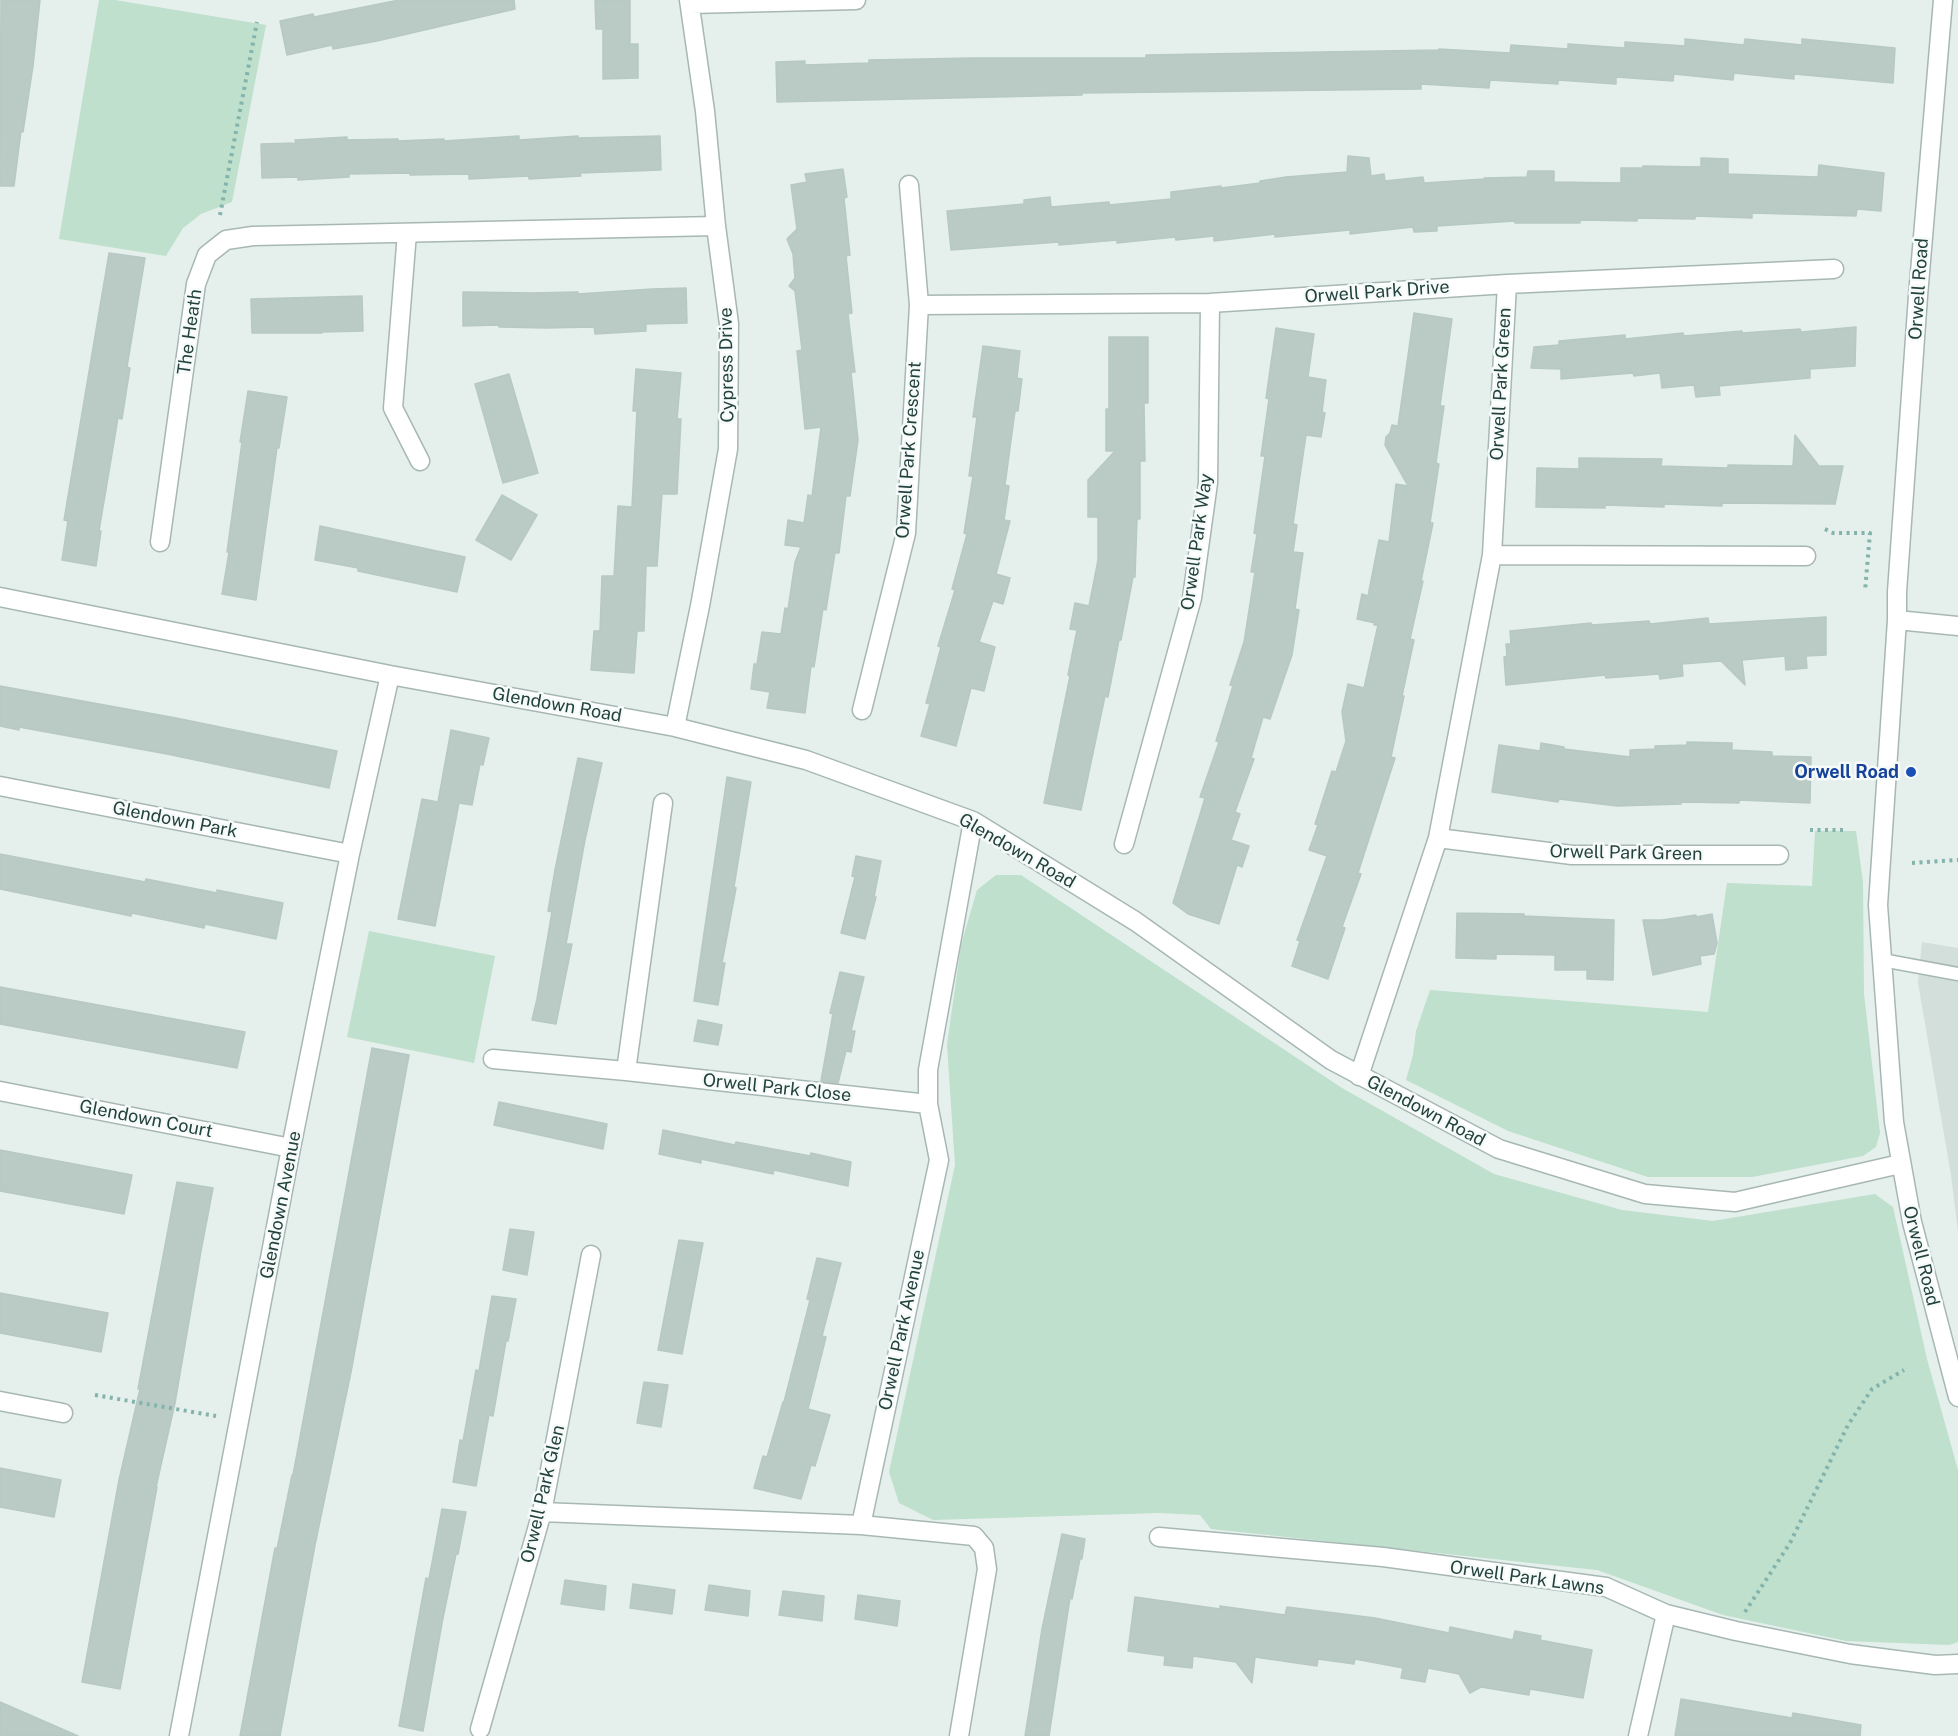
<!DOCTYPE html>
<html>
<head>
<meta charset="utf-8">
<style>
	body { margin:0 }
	canvas { display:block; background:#e5efec }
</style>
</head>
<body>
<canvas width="1958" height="1736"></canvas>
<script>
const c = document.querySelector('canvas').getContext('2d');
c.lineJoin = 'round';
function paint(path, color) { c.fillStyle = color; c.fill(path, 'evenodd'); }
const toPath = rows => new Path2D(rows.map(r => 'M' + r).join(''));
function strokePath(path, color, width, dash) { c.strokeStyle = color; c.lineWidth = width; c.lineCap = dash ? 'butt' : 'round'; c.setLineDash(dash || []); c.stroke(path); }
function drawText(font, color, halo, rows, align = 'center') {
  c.font = font + ' "Public Sans",sans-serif'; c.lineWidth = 5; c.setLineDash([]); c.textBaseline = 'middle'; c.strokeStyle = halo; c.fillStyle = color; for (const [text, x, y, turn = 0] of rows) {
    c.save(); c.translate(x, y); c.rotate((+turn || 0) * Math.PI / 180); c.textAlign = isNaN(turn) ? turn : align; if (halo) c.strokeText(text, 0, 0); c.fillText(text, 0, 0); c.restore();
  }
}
paint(toPath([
	[1922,942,1958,948,1958,1232,1951,1175,1918,983]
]), '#d3dfdb');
paint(toPath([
	[99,0,115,0,266,25,232,202,201,214,183,228,166,256,59,239],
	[1815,831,1856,831,1863,882,1864,994,1880,1133,1876,1147,1863,1156,1752,1177,1648,1177,1508,1131,1406,1080,1413,1055,1416,1031,1430,990,1708,1012,1727,883,1812,886],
	[996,875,1021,875,1342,1088,1494,1174,1622,1210,1713,1221,1875,1194,1893,1207,1927,1359,1958,1470,1958,1642,1949,1645,1846,1641,1723,1615,1597,1570,1211,1529,1200,1515,1159,1513,933,1520,899,1503,889,1472,955,1165,947,1045,961,945,977,890],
	[369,931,495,956,474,1063,347,1037]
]), '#bee0cc');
const building = toPath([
	[1,0,40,0,33,66,23,132,21,131,14,186,0,186,1,0],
	[399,0,514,0,515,9,377,41,333,49,332,45,287,55,280,21,313,14,314,17,399,0],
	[595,0,630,0,630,44,638,44,638,78,603,79,603,29,596,29,595,0],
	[1685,39,1744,45,1745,39,1802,45,1802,39,1895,48,1893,83,1794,74,1794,79,1734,73,1733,80,1674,74,1673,81,1616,77,1616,84,1558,80,1558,84,1490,80,1489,88,1421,84,1421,89,1082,93,1082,95,777,102,776,62,805,61,805,65,869,63,869,60,973,58,1146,58,1146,55,1439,50,1439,49,1510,53,1511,45,1568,49,1568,44,1625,48,1625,42,1685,46,1685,39],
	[519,136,519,140,578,136,578,138,660,136,661,170,580,173,581,176,529,179,529,176,469,179,469,174,410,175,410,173,349,174,349,177,298,180,298,177,262,178,261,144,296,143,295,140,347,137,347,140,398,139,398,141,444,139,444,141,519,136],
	[1348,156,1369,158,1371,176,1384,174,1385,181,1423,177,1424,183,1484,179,1484,178,1527,177,1528,171,1554,171,1554,182,1621,183,1621,168,1643,168,1643,166,1701,167,1701,158,1728,159,1728,174,1818,177,1819,165,1884,173,1881,211,1857,209,1856,216,1752,213,1752,218,1695,216,1695,219,1637,218,1637,221,1580,220,1580,223,1515,223,1515,221,1437,226,1437,231,1414,232,1413,227,1350,234,1350,230,1275,237,1275,234,1214,241,1214,236,1176,240,1175,237,1117,243,1117,240,1059,245,1059,242,951,250,947,211,1024,204,1024,200,1050,197,1051,207,1109,202,1109,205,1171,199,1171,192,1221,186,1221,188,1260,183,1260,181,1286,177,1347,172,1348,156],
	[843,169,847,197,844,198,850,255,846,256,852,313,848,314,855,372,851,372,858,440,850,496,846,496,839,553,835,553,826,610,823,609,814,667,811,666,805,713,767,708,770,692,751,689,754,664,757,664,762,632,781,634,785,608,788,609,795,562,801,547,785,545,788,520,804,523,808,495,812,496,821,427,805,429,797,351,802,350,795,291,789,286,795,278,793,254,787,239,797,229,791,185,807,182,805,174,843,169],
	[109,253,145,258,127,367,130,368,122,419,118,418,99,531,101,531,96,566,62,560,68,521,64,520,109,253],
	[686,288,687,323,646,324,646,331,595,334,594,327,545,328,499,327,499,325,463,326,463,292,533,293,578,292,578,294,652,289,686,288],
	[362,296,363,331,322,332,322,333,252,333,251,299,362,296],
	[1414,313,1452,319,1440,406,1444,406,1436,463,1439,464,1430,523,1433,523,1421,581,1423,581,1410,639,1414,640,1402,696,1404,696,1391,757,1395,758,1358,873,1361,874,1342,927,1345,928,1328,979,1292,966,1300,941,1297,940,1327,856,1309,850,1318,825,1315,824,1332,771,1336,772,1346,741,1342,712,1348,684,1364,688,1378,625,1374,625,1375,623,1357,619,1362,594,1368,596,1379,540,1389,542,1396,484,1408,486,1385,445,1386,437,1390,433,1392,425,1398,426,1414,313],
	[1856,327,1855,366,1810,369,1810,378,1719,386,1720,395,1696,397,1694,385,1662,388,1660,373,1634,376,1633,373,1561,379,1561,369,1531,368,1534,347,1559,345,1559,341,1625,335,1625,339,1683,333,1684,336,1742,331,1742,333,1800,329,1801,332,1856,327],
	[1276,328,1314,334,1308,377,1326,380,1322,412,1325,413,1321,437,1306,435,1293,524,1297,525,1293,552,1303,553,1295,609,1299,610,1292,655,1270,719,1263,717,1251,758,1254,759,1235,812,1240,814,1231,840,1249,846,1242,867,1237,865,1219,924,1188,914,1173,903,1205,798,1200,797,1219,742,1216,741,1233,686,1230,685,1244,642,1255,572,1251,572,1257,534,1254,533,1265,456,1261,456,1269,399,1266,398,1276,328],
	[1109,337,1148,337,1148,403,1144,403,1145,461,1140,461,1140,519,1137,519,1135,577,1133,577,1121,640,1119,640,1108,697,1105,696,1081,810,1044,803,1070,676,1068,675,1077,630,1070,629,1075,603,1089,606,1098,560,1098,517,1088,517,1088,480,1115,451,1106,451,1106,409,1109,409,1109,337],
	[983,346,1020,351,1017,378,1022,379,1018,411,1015,411,1005,485,1009,486,1004,520,1010,521,996,574,1010,578,1003,604,993,601,979,642,995,647,984,691,971,688,956,746,921,736,930,704,926,703,941,647,938,646,955,590,952,589,967,534,964,533,973,476,969,476,977,417,973,417,983,346],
	[636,369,681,373,677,419,681,419,677,494,662,494,657,566,646,566,644,631,637,631,634,673,591,670,594,631,600,631,602,576,614,576,618,506,632,507,637,411,633,411,636,369],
	[509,374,538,473,503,483,475,384,509,374],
	[248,391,287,397,279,448,277,448,256,600,222,594,229,552,227,552,242,442,240,442,248,391],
	[1795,435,1819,466,1843,466,1835,504,1722,503,1722,506,1664,504,1664,507,1605,505,1605,508,1536,507,1537,468,1579,469,1579,458,1662,459,1661,466,1728,468,1728,465,1793,466,1795,435],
	[502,495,537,515,511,560,476,540,502,495],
	[320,526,465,557,457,592,358,571,358,568,315,560,320,526],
	[1826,617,1826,655,1806,656,1807,668,1786,670,1785,656,1742,660,1745,685,1721,661,1682,664,1683,676,1660,679,1659,674,1606,678,1605,675,1506,685,1504,657,1507,656,1506,644,1511,644,1510,631,1591,623,1592,625,1649,621,1650,624,1708,618,1709,624,1826,617],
	[0,686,176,718,337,751,329,788,167,754,19,727,19,730,0,726,0,686],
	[451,730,489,738,483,765,480,764,472,805,459,803,435,926,398,919,422,799,438,802,451,730],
	[1687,742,1732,743,1732,750,1772,752,1772,756,1811,757,1810,803,1739,800,1739,803,1681,802,1681,804,1617,806,1559,799,1558,802,1492,792,1499,745,1540,751,1541,743,1564,747,1564,749,1630,757,1630,750,1655,749,1655,746,1687,745,1687,742],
	[578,758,602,763,585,840,566,944,572,944,556,1024,532,1020,537,999,552,912,548,911,555,870,578,758],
	[727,777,751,782,734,887,736,888,722,963,725,963,718,1005,694,1001,727,777],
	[0,854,145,882,146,879,217,893,217,890,283,903,276,939,205,924,204,928,132,913,131,916,0,889,0,854],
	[856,856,881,861,874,897,876,897,865,939,841,933,855,877,852,876,856,856],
	[1457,913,1524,914,1524,916,1614,920,1613,980,1587,979,1587,970,1555,970,1555,955,1496,954,1496,959,1456,958,1457,913],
	[1712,914,1717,943,1714,954,1700,956,1701,964,1653,975,1643,920,1662,920,1696,915,1696,917,1712,914],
	[840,972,864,977,851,1031,855,1031,851,1052,846,1051,838,1083,821,1081,833,1014,830,1013,840,972],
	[0,987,245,1032,237,1068,0,1024,0,987],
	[698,1020,722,1025,718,1045,694,1041,698,1020],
	[372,1048,409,1055,351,1372,315,1545,280,1736,240,1736,275,1548,277,1549,292,1475,293,1475,372,1048],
	[499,1102,607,1124,603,1149,494,1125,499,1102],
	[663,1130,735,1145,736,1142,810,1156,811,1153,851,1162,848,1186,774,1170,773,1174,701,1159,701,1163,659,1154,663,1130],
	[0,1150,132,1175,124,1214,0,1191,0,1150],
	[177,1182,213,1188,201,1251,175,1403,156,1487,157,1487,120,1689,82,1682,119,1480,140,1389,138,1389,177,1182],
	[510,1229,534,1232,527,1275,503,1270,510,1229],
	[679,1240,703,1243,682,1354,658,1350,679,1240],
	[817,1258,841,1263,822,1336,826,1337,808,1409,830,1415,815,1466,811,1465,801,1499,754,1488,763,1456,767,1457,783,1402,784,1402,810,1300,807,1299,817,1258],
	[0,1293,108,1313,101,1352,0,1333,0,1293],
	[492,1296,516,1299,508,1341,506,1341,493,1416,489,1415,476,1486,453,1482,460,1440,463,1441,476,1370,479,1371,492,1296],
	[644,1382,668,1385,661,1427,637,1423,644,1382],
	[0,1468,61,1480,54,1517,0,1507,0,1468],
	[442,1509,466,1512,458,1554,456,1554,442,1623,423,1731,399,1726,426,1578,429,1579,442,1509],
	[1062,1534,1085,1539,1082,1559,1080,1559,1072,1599,1070,1598,1049,1736,1025,1736,1042,1629,1062,1534],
	[565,1580,606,1586,604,1610,561,1604,565,1580],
	[633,1584,675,1590,672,1614,630,1608,633,1584],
	[709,1585,750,1591,748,1616,705,1610,709,1585],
	[783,1591,824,1596,822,1621,779,1615,783,1591],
	[858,1595,900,1601,897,1626,855,1619,858,1595],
	[1135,1597,1220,1609,1220,1606,1285,1615,1287,1607,1375,1618,1449,1633,1450,1627,1513,1640,1515,1631,1541,1636,1540,1640,1592,1650,1583,1698,1530,1689,1529,1695,1481,1687,1470,1693,1459,1674,1428,1668,1425,1682,1401,1678,1403,1668,1355,1659,1354,1664,1318,1659,1317,1666,1255,1657,1252,1683,1236,1662,1193,1656,1192,1668,1164,1665,1165,1656,1128,1651,1135,1597],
	[1681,1699,1792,1718,1793,1713,1861,1725,1860,1736,1675,1736,1681,1699],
	[0,1702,78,1736,0,1736,0,1702]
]);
paint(building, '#bacac5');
strokePath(building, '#b7c9c4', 1.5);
const lane = toPath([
	[1882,960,1958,974]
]);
const street = toPath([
	[1943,0,1918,296,1897,592,1897,620,1878,905,1894,1122,1912,1222,1958,1397],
	[690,4,856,0],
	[407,233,393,408,420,461],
	[919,305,1210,303,1507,284,1834,269],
	[160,542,196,284,207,255,226,240,253,236,716,226],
	[1492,555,1806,556],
	[0,597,390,675,675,727,806,760,973,821,1135,921,1331,1060,1499,1149,1645,1194,1735,1202,1900,1164],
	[1897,620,1958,626],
	[862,710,906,533,919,305,909,185],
	[675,727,700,606,728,449,729,324,716,226,705,111,689,0],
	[0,786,350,854],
	[1438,838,1572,855,1779,855],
	[1124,844,1192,598,1208,483,1210,303],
	[493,1059,626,1071,928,1104],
	[626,1071,663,803],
	[1359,1076,1438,838,1492,555,1507,284],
	[0,1091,291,1148],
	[0,1401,63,1413],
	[542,1512,861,1525,939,1160,928,1104,928,1070,973,821],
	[861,1525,974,1536,984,1548,987,1569,959,1736],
	[1159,1537,1383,1557,1606,1587,1666,1614,1736,1631,1850,1654,1935,1665,1958,1664],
	[480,1729,542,1512,591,1255],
	[179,1736,291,1148,350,854,390,675],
	[1638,1736,1666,1614]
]);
strokePath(lane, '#a7b8b4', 15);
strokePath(street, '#a7b8b4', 21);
strokePath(toPath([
	[220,215,257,22],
	[1825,529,1833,533,1870,533,1865,591],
	[1810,830,1847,830],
	[1912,863,1958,860],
	[95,1395,216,1416],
	[1745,1612,1790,1543,1848,1425,1872,1389,1904,1370]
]), '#84b3ac', 4, [3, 4.5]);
strokePath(lane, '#fff', 12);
strokePath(street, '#fff', 18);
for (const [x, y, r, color] of [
	[1911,772,6,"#1a4fb4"]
]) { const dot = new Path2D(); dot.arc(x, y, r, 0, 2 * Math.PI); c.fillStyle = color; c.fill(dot); strokePath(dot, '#f6fbf9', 2); }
drawText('18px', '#23423e', '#f6fbf9', [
	["Orwell Road",1919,289,-86],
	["Orwell Park Drive",1377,292,-4],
	["The Heath",190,332,-82],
	["Cypress Drive",727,365,-91],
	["Orwell Park Green",1501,384,-87],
	["Orwell Park Crescent",909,450,-86],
	["Orwell Park Way",1197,542,-82],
	["Glendown Road",557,705,10],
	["Glendown Park",175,820,11],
	["Glendown Road",1017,851,30],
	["Orwell Park Green",1626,853,1],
	["Orwell Park Close",777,1088,6],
	["Glendown Road",1426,1111,28],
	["Glendown Court",146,1119,11],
	["Glendown Avenue",281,1205,-79],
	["Orwell Road",1921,1256,76],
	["Orwell Park Avenue",902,1330,-78],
	["Orwell Park Glen",543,1494,-77],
	["Orwell Park Lawns",1527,1578,8]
]);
drawText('bold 18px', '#164399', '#f6fbf9', [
	["Orwell Road",1899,772]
], 'right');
</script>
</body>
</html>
